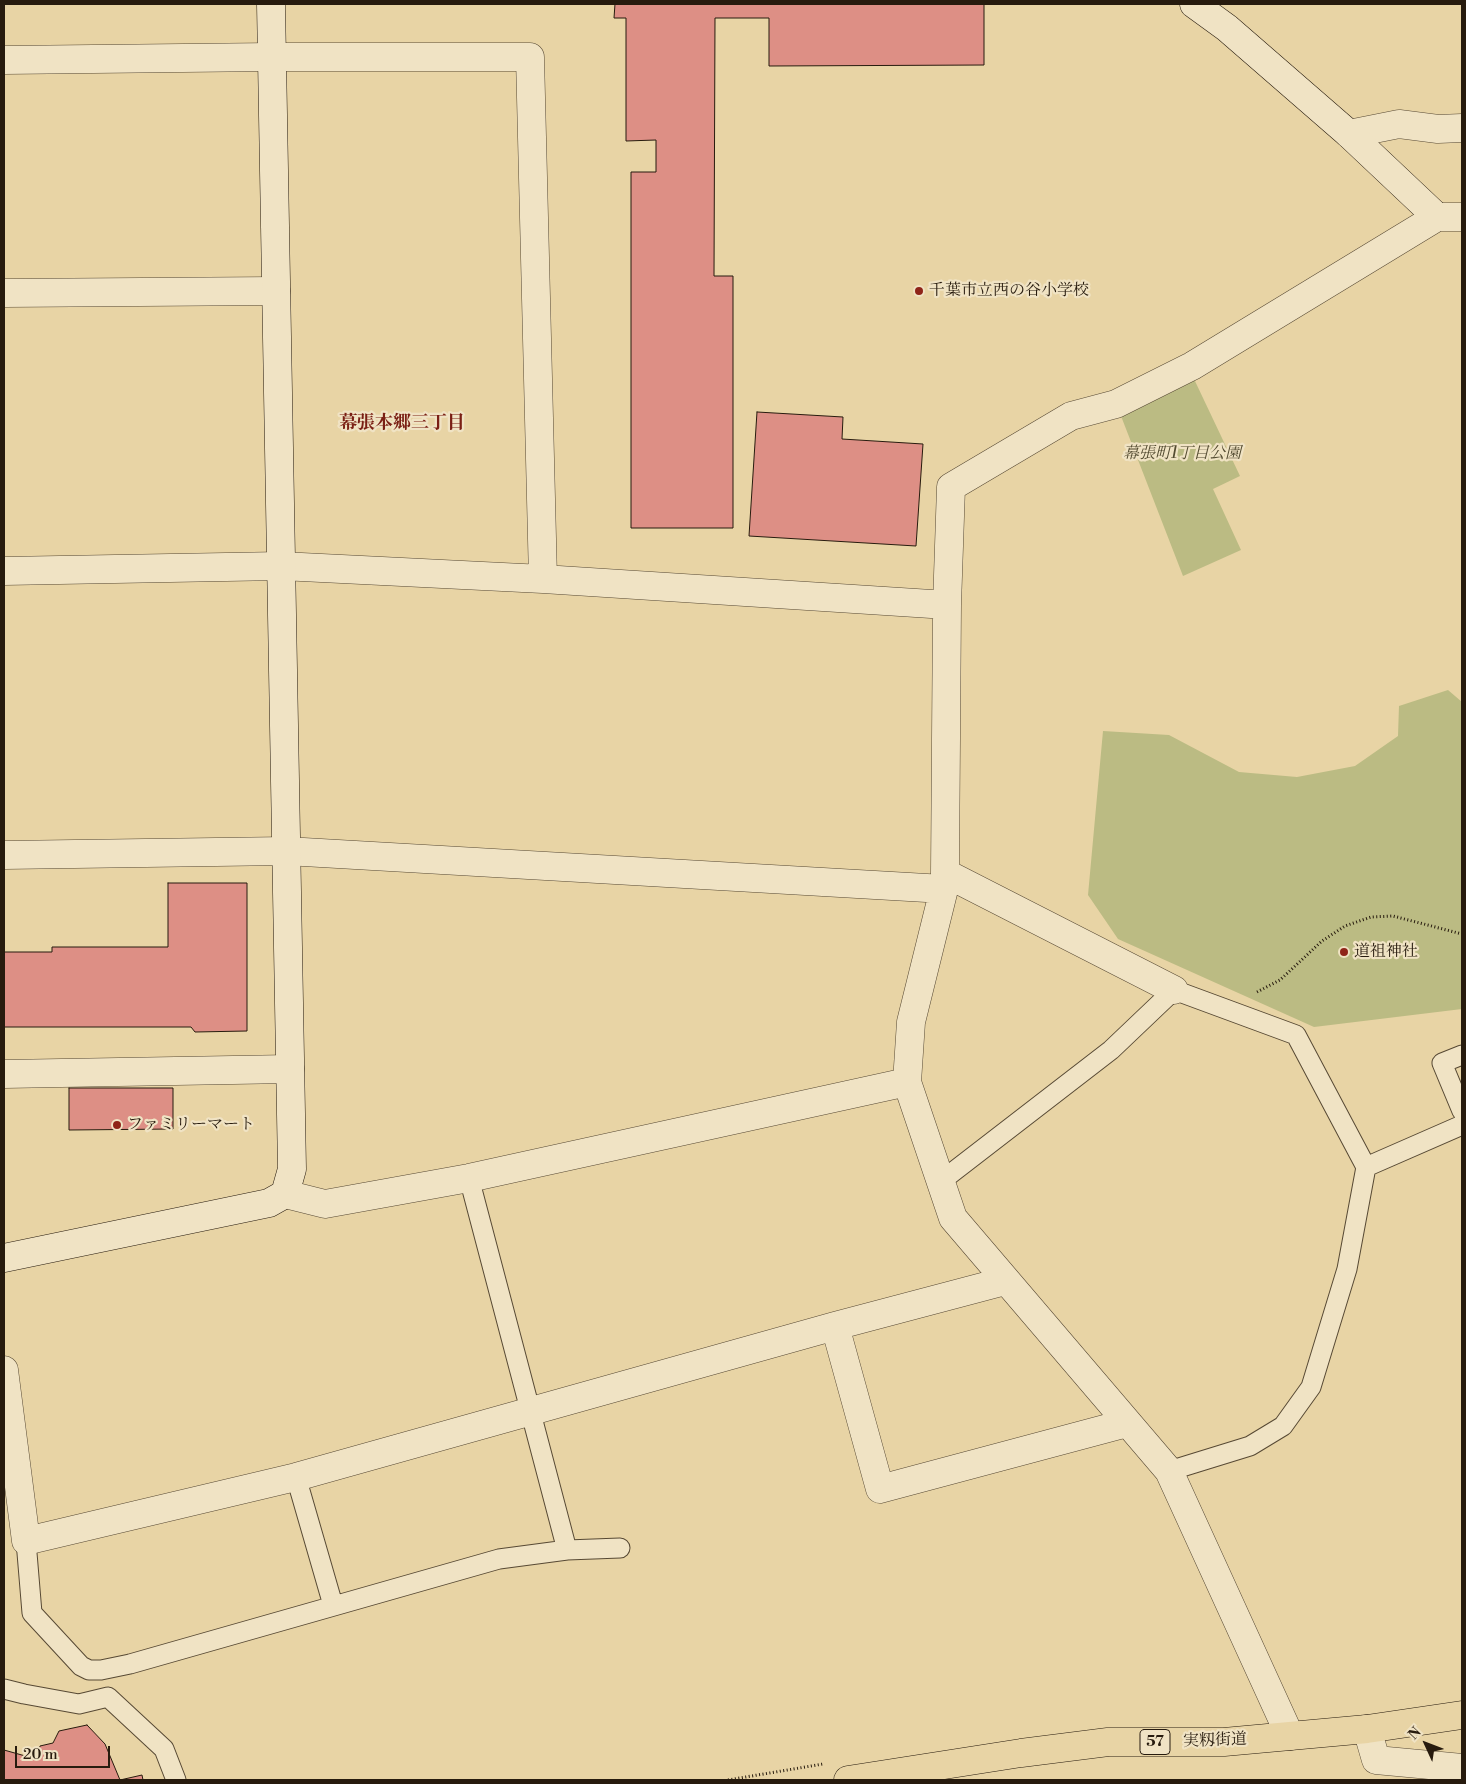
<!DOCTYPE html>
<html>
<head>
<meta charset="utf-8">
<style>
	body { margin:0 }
	#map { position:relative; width:1466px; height:1784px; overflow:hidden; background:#e8d4a5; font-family:"Libre Bodoni",serif }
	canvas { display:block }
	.frame { position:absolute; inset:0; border:5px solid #271b0e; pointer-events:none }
	.north { position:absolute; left:1401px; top:1719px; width:50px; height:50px; -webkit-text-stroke:4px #f0e3c4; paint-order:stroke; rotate:313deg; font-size:14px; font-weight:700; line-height:20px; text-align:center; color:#271b0e }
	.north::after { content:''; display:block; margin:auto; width:18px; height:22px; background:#271b0e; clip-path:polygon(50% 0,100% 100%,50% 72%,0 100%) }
	.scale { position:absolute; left:15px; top:1746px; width:95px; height:22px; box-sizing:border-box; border:2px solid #271b0e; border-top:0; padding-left:6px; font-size:15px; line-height:18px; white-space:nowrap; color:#271b0e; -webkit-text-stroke:4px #f0e3c4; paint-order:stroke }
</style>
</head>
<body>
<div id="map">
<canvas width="1466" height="1784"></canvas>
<div class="frame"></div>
<div class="north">N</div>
<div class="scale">20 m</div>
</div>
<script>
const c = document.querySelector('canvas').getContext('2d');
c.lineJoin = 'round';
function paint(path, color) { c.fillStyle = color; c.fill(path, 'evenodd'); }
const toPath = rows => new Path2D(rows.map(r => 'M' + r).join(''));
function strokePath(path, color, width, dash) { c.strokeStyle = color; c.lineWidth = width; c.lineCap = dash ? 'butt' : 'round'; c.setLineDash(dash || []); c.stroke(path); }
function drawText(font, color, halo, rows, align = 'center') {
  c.font = font + ' "Libre Bodoni","Noto Serif JP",serif'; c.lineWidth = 4.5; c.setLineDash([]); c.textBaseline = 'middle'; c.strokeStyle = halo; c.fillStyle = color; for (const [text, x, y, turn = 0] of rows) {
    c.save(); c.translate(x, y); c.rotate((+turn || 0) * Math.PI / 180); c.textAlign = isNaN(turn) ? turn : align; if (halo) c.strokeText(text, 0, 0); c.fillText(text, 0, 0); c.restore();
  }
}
paint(toPath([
	[1194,379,1240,476,1213,489,1241,550,1183,576,1121,416],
	[1448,690,1462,702,1462,1009,1314,1027,1118,939,1088,895,1103,731,1169,735,1239,772,1297,777,1355,766,1398,736,1399,706]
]), '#bbbb83');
const building = toPath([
	[615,4,984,4,984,65,769,66,769,18,715,18,714,276,733,276,733,528,631,528,631,172,656,172,656,140,626,141,626,18,614,18,615,4],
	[757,412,843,417,842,439,923,444,916,546,749,536,757,412],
	[168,883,247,883,247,1031,195,1032,191,1027,4,1027,4,952,52,952,52,947,168,947,168,883],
	[69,1088,173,1088,173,1129,69,1130,69,1088],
	[87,1725,105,1744,120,1780,142,1775,143,1780,4,1780,4,1750,36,1759,40,1746,53,1743,59,1731,87,1725]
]);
paint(building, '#dd8f85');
strokePath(building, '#271b0e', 1);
const lane = toPath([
	[1462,1055,1442,1063,1462,1111],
	[1366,1167,1462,1125],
	[469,1178,567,1550],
	[940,1182,1111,1050,1174,990,1296,1035,1366,1167,1347,1269,1311,1387,1283,1426,1250,1446,1169,1471],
	[296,1477,333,1605],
	[26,1541,32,1613,81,1666,89,1670,101,1670,130,1664,499,1559,567,1550,620,1548],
	[4,1689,24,1694,79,1704,108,1697,164,1749,176,1780]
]);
const street = toPath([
	[4,60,272,57,530,57,543,579],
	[1349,134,1399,124,1438,129,1462,128],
	[4,293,276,291],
	[4,571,281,566,543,579,947,605],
	[4,855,286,851,944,889],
	[945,873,1174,990],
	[4,1074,290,1069],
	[285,1194,325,1204,469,1178,907,1082],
	[835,1326,880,1489,1127,1423],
	[4,1370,26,1541,296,1477,835,1326,1005,1281],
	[1367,1729,1376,1760,1462,1768],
	[1290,1736,1169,1471,953,1218,907,1082,911,1022,944,889,945,873,947,605,951,487,1071,416,1116,404,1192,366,1437,217,1462,217]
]);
const secondary = toPath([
	[1194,4,1227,28,1349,134,1437,217],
	[4,1258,269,1203,285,1194,292,1169,271,4]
]);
const primary = toPath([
	[848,1780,1021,1753,1108,1742,1224,1742,1367,1729,1462,1715]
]);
strokePath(lane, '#574934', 21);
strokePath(street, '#574934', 29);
strokePath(secondary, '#271b0e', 29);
strokePath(primary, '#271b0e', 29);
strokePath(toPath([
	[1257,992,1280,980,1322,941,1345,926,1371,917,1393,916,1462,934],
	[728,1780,823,1764]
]), '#271b0e', 3, [1, 2.5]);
strokePath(lane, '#f0e3c4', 19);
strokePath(street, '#f0e3c4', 28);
strokePath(secondary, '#f0e3c4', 28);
strokePath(primary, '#e8d4a5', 28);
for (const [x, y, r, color] of [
	[919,291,5,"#8f2418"],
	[1344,952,5,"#8f2418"],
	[117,1125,5,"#8f2418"]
]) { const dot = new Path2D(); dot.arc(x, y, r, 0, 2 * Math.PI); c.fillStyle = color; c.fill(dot); strokePath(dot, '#f0e3c4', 2); }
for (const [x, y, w] of [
	[1155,1742,30]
]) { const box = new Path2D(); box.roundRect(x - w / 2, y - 12.5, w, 25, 4); c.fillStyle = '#f0e3c4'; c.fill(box); strokePath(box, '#271b0e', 1); }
drawText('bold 15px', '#271b0e', null, [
	["57",1155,1742]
]);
drawText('16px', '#271b0e', '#f0e3c4', [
	["千葉市立西の谷小学校",929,291],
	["道祖神社",1354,952],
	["ファミリーマート",127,1125]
], 'left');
drawText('italic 16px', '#534b31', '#f0e3c4', [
	["幕張町1丁目公園",1182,454]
]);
drawText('16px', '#271b0e', '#f0e3c4', [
	["実籾街道",1215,1741,-2]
]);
drawText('bold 18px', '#7a1f14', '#f0e3c4', [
	["幕張本郷三丁目",402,424]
]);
</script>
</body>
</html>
